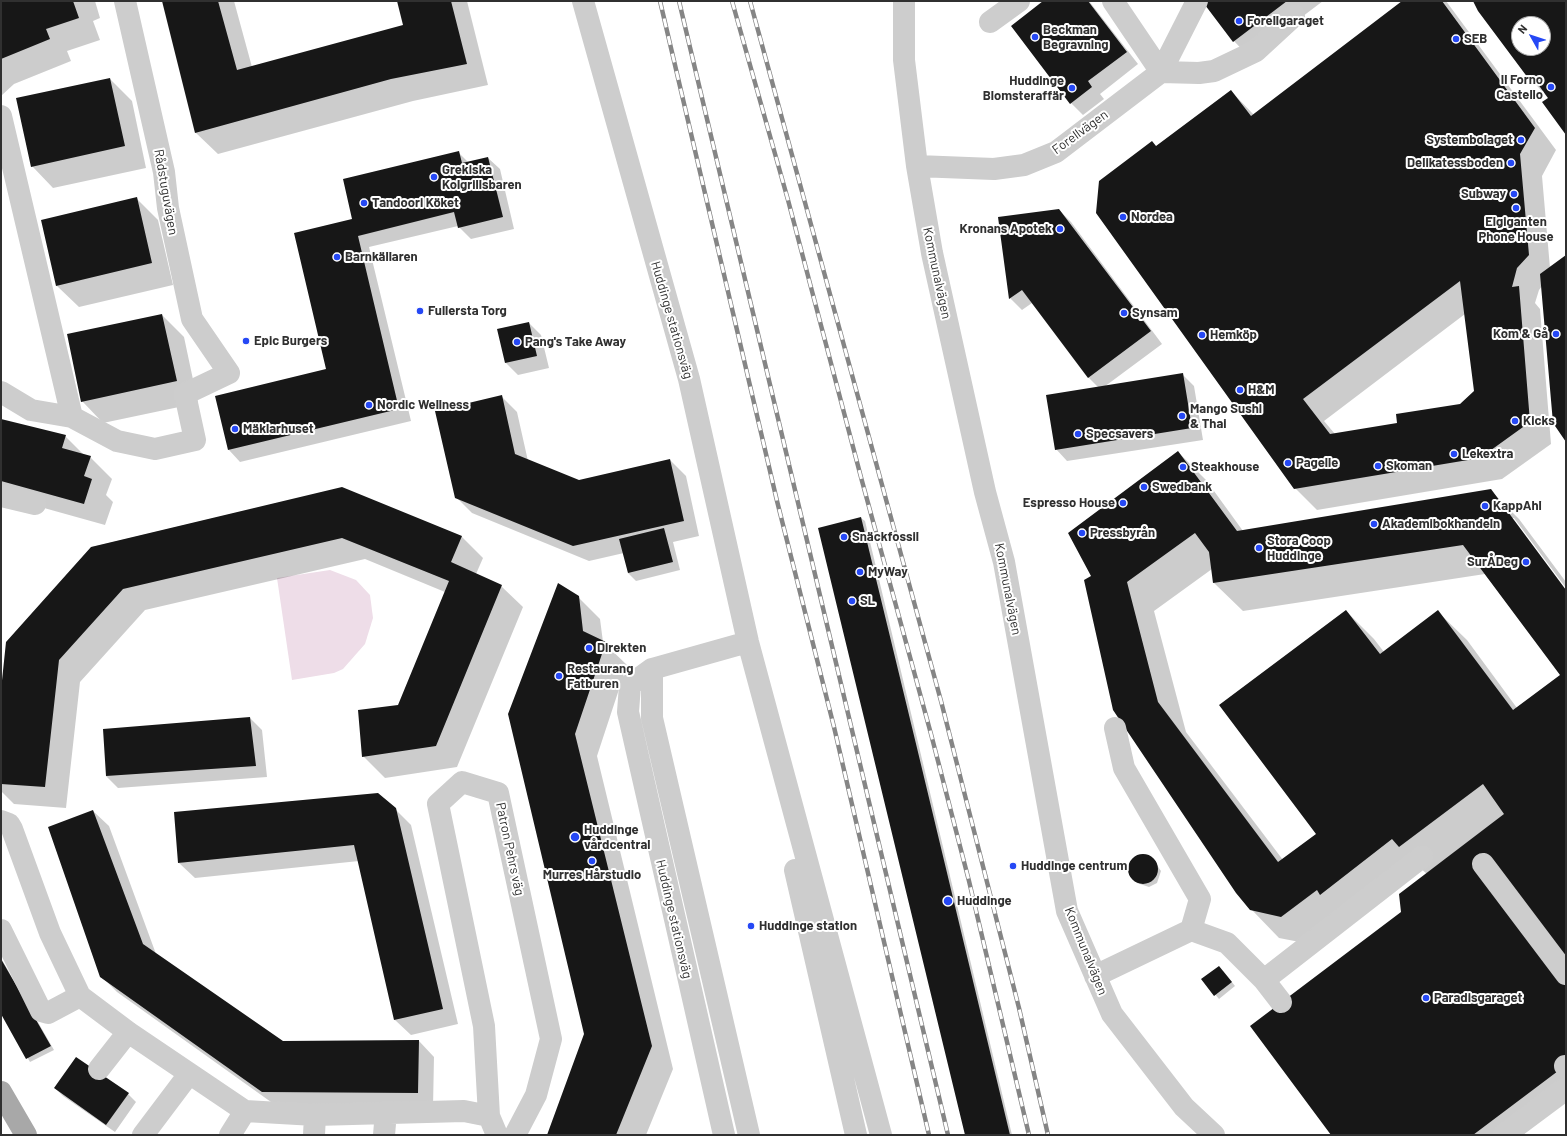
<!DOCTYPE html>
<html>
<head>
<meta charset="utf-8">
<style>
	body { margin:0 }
	#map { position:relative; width:1567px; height:1136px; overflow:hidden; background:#fff; font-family:Barlow,sans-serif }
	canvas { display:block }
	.frame { position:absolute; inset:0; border:2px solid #303030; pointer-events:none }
	.north { position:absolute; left:1511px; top:16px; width:40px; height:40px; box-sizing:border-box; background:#fff; border:1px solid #acacac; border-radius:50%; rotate:309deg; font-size:11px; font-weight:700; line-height:16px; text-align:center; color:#303030 }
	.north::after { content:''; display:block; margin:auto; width:14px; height:18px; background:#2548f5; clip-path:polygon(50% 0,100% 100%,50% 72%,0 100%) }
</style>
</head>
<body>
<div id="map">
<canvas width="1567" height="1136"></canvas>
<div class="frame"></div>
<div class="north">N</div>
</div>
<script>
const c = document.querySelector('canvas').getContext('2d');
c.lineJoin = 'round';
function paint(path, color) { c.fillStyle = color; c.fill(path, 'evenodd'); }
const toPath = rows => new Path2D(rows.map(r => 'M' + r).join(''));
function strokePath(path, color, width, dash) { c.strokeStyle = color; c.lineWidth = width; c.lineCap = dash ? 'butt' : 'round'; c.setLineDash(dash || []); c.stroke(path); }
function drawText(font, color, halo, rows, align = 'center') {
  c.font = font + ' Barlow,sans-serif'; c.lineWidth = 4; c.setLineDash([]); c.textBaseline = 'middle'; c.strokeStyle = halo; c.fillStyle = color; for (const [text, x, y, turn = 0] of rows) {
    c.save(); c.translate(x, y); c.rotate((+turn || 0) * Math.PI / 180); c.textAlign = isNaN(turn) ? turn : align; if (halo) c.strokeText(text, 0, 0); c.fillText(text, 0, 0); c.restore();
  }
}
paint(toPath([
	[330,570,356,580,370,595,373,618,365,644,343,669,334,673,292,680,277,578]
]), '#eedde8');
paint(toPath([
	[1,1,95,1,100,18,93,21,100,40,67,51,71,61,14,84,1,96],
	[163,1,234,1,252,67,405,26,398,1,467,1,488,85,413,101,218,154,196,133],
	[1045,1,1089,1,1138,64,1100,94,1104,99,1083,115,1071,103],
	[1203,1,1323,1,1249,57,1234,41],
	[1404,1,1446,1,1556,150,1542,176,1550,268,1566,257,1566,440,1542,286,1539,290,1535,303,1540,309,1551,444,1502,479,1317,510,1295,488,1157,147,1231,91,1254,115],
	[1465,314,1476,391,1460,405,1398,424,1335,434,1324,421],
	[1474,1,1566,1,1566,133,1549,99,1529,77],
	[1519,24,1543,24,1543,48,1519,48],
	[110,79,132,101,146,168,53,188,32,166],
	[459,153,468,162,488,158,500,169,514,229,471,239,458,226,369,247,411,421,240,462,229,450,328,370,353,220],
	[136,198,158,220,173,285,79,307,57,286],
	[1059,210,1071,222,1162,344,1104,387,1182,374,1194,386,1203,440,1067,461,1056,449,1099,388,1089,378,1032,303,1022,310,1010,298,999,218],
	[162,315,184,337,198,403,103,423,82,401],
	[529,323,541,335,549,368,518,375,506,363,498,329],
	[501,396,517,412,528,461,578,481,670,460,686,476,699,536,673,542,680,570,636,581,628,573,624,553,589,561,472,513,456,497],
	[1,420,65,436,84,455,90,457,112,479,106,495,113,502,105,525,1,496],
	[1178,452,1206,480,1243,531,1490,490,1519,519,1566,582,1566,588,1514,518,1511,518,1566,591,1566,1103,1523,1135,1332,1135,1403,912,1427,874,1420,868,1310,944,1279,938,1251,909,1093,576],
	[1212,569,1214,583,1243,611,1485,574,1561,675,1517,708,1467,640,1438,612,1384,652,1374,639,1346,611,1317,834,1283,860,1186,732,1154,611],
	[341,488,461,536,483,558,476,574,501,586,523,607,457,767,385,778,363,756,399,706,445,592,365,559,145,610,80,682,66,808,14,804,1,791,1,699,92,547],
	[861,518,865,521,1012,1135,966,1135],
	[578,597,600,619,603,642,627,665,597,756,673,1069,646,1135,548,1135,586,1034,509,714],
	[250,718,262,730,267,777,118,788,106,776],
	[395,809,411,825,458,1024,411,1035,395,1020,359,861,195,878,179,863],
	[93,811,109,826,156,954,282,1042,419,1041,434,1057,433,1108,278,1107,117,992,101,976],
	[1143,855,1152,858,1161,871,1157,883,1149,887,1137,883,1129,870,1131,862,1139,856],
	[1,958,54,1050,30,1062,1,1012],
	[1223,971,1235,986,1219,999,1203,980],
	[55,1088,128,1094,136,1102,115,1132,63,1096]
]), '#0003');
paint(toPath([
	[1,1,73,1,79,18,46,29,50,39,1,59],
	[162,1,218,1,237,70,403,25,397,1,451,1,467,64,391,79,195,133],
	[1043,1,1088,1,1127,52,1088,81,1092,87,1070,104,1011,26],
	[1202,1,1287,1,1233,42],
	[1402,1,1442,1,1535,128,1520,154,1529,255,1517,268,1512,287,1519,286,1530,422,1480,458,1294,489,1096,213,1099,181,1152,141,1156,146,1231,90,1251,116],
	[1460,281,1474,391,1460,404,1396,414,1397,423,1330,434,1303,399],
	[1473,1,1566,1,1566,135,1542,102,1548,98,1532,76,1528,78,1478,11],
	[1519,24,1543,24,1543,48,1519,48],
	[110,78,125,146,31,167,16,98],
	[459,151,462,163,488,157,503,217,458,228,454,212,358,236,399,409,228,450,215,396,326,369,294,233,352,219,343,179],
	[137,197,152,263,56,286,41,220],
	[1059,209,1151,331,1088,378,1022,290,1009,299,998,217],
	[1566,255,1566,442,1553,423,1540,274],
	[162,314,177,381,81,402,67,334],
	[529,322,537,356,505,363,497,329],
	[1183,373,1192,428,1055,450,1046,395],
	[502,395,515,454,579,480,670,459,684,521,573,546,455,498,435,411],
	[1,419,66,435,62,448,91,456,84,476,92,479,84,504,1,481],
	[1178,451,1237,531,1491,489,1566,590,1566,1065,1473,1135,1331,1135,1250,1026,1401,912,1399,894,1504,814,1483,784,1399,847,1392,839,1320,895,1317,890,1281,917,1250,910,1236,893,1113,710,1084,580,1091,576,1068,533],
	[1195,533,1209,552,1213,583,1463,545,1560,675,1513,710,1438,610,1380,654,1346,610,1219,705,1316,834,1278,862,1158,702,1127,582],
	[342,487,462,536,451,562,502,585,436,746,362,757,358,710,398,705,449,581,342,538,123,589,59,660,45,787,1,784,1,690,6,642,91,547],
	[861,517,917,748,1010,1135,965,1135,818,528],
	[664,528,673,562,628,573,619,539],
	[558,583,579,596,583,631,606,642,575,734,652,1046,616,1135,547,1135,584,1034,508,714],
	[250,717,256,766,106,776,103,729],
	[378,793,396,808,443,1009,394,1020,354,845,178,863,174,812],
	[93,810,143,944,283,1041,419,1040,418,1093,262,1092,100,977,48,827],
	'1128 869a15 15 0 1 1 30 0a15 15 0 1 1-30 0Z',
	[1,959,51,1046,26,1059,1,1014],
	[1219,966,1232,982,1214,996,1201,979],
	[76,1057,129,1093,106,1125,54,1088]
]), '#171717');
strokePath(toPath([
	[583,1,689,379,748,642,881,1135],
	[904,1,904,60,917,166,932,253,985,492,1004,562,1067,911,1112,1014,1184,1107,1214,1135],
	[1113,1,1161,72],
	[990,22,1019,1],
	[1161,72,1199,73,1214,71,1256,51,1294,16],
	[1,116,72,417],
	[917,166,994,169,1024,165,1056,152,1161,72,1197,1],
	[1,392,31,410,72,417,117,441,155,449,195,440,185,394,229,373,192,319,168,208,164,172,125,1],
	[1,496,35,504],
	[652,669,652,718,749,1135],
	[1115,728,1124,768,1200,899,1191,930],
	[1,821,9,824,12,829,50,933,80,996,128,1032,245,1111,315,1115,464,1111,489,1116],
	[1483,864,1566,974],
	[795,870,856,1135],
	[1,930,41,1011,48,1013,80,996],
	[1095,976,1191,930,1227,943,1264,980,1422,857],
	[1264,980,1281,1002],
	[1565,1066,1566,1067],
	[99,1069,128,1032],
	[143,1135,189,1074],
	[230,1135,245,1111],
	[314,1135,315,1115],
	[384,1135,386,1112],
	[497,1135,489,1116,484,1026,438,804,462,782,498,793,551,1039,536,1095,515,1135],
	[724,1135,628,712,630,685,652,669,748,642],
	[1504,1135,1566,1088]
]), '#cdcdcd', 22);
strokePath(toPath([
	[1,1092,26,1135]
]), '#a8a8a8', 22);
const rail = toPath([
	[660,1,777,501,834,727,929,1135],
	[679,1,948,1135],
	[732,1,788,200,862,481,931,734,969,881,1029,1135],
	[750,1,941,701,1019,1008,1048,1135]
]);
strokePath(rail, '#858585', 4.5);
strokePath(rail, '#fff', 3, [9]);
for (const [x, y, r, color] of [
	[1239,21,4,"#2548f5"],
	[1035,37,4,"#2548f5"],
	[1456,39,4,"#2548f5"],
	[1551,87,4,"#2548f5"],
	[1072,88,4,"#2548f5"],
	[1521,140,4,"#2548f5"],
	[1511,163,4,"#2548f5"],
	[434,177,4,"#2548f5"],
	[1514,194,4,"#2548f5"],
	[364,203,4,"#2548f5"],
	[1516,208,4,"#2548f5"],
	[1123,217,4,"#2548f5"],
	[1060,229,4,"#2548f5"],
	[337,257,4,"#2548f5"],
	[420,311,4,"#2548f5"],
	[1124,313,4,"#2548f5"],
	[1556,334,4,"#2548f5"],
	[1202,335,4,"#2548f5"],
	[246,341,4,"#2548f5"],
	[517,342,4,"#2548f5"],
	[1240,390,4,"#2548f5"],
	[369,405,4,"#2548f5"],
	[1182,416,4,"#2548f5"],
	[1515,421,4,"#2548f5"],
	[235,429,4,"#2548f5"],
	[1078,434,4,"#2548f5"],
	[1454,454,4,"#2548f5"],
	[1288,463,4,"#2548f5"],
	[1378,466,4,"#2548f5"],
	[1183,467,4,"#2548f5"],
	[1144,487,4,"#2548f5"],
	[1123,503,4,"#2548f5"],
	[1485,506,4,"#2548f5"],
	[1374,524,4,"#2548f5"],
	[1082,533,4,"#2548f5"],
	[844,537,4,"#2548f5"],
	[1259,548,4,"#2548f5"],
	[1526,562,4,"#2548f5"],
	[860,572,4,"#2548f5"],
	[852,601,4,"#2548f5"],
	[589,648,4,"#2548f5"],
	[559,676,4,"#2548f5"],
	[575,837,5,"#2548f5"],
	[592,861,4,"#2548f5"],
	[1013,866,4,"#2548f5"],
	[948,901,5,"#2548f5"],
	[751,926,4,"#2548f5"],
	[1426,998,4,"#2548f5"]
]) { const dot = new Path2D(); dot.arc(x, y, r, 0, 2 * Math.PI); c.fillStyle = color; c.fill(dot); strokePath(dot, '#fff', 1.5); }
drawText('bold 13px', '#303030', '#fff', [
	["Forellgaraget",1247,21],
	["Beckman",1043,30],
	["Begravning",1043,45],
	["SEB",1464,39],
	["Il Forno",1543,80,"right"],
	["Castello",1543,95,"right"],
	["Huddinge",1064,81,"right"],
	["Blomsteraffär",1064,96,"right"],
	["Systembolaget",1513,140,"right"],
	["Delikatessboden",1503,163,"right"],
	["Grekiska",442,170],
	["Kolgrillsbaren",442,185],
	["Subway",1506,194,"right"],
	["Tandoori Köket",372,203],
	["Nordea",1131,217],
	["Elgiganten",1516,222,"center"],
	["Phone House",1516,237,"center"],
	["Kronans Apotek",1052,229,"right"],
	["Barnkällaren",345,257],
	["Fullersta Torg",428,311],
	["Synsam",1132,313],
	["Kom & Gå",1548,334,"right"],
	["Hemköp",1210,335],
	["Epic Burgers",254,341],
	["Pang's Take Away",525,342],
	["H&M",1248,390],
	["Nordic Wellness",377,405],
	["Mango Sushi",1190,409],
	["& Thai",1190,424],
	["Kicks",1523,421],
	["Mäklarhuset",243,429],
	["Specsavers",1086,434],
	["Lekextra",1462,454],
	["Pagelle",1296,463],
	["Skoman",1386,466],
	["Steakhouse",1191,467],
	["Swedbank",1152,487],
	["Espresso House",1115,503,"right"],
	["KappAhl",1493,506],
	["Akademibokhandeln",1382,524],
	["Pressbyrån",1090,533],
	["Snäckfossil",852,537],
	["Stora Coop",1267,541],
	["Huddinge",1267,556],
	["SurÅDeg",1518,562,"right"],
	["MyWay",868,572],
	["SL",860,601],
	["Direkten",597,648],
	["Restaurang",567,669],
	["Fatburen",567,684],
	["Huddinge",584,830],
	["vårdcentral",584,845],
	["Huddinge centrum",1021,866],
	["Murres Hårstudio",592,875,"center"],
	["Huddinge",957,901],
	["Huddinge station",759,926],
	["Paradisgaraget",1434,998]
], 'left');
drawText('13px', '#303030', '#fff', [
	["Forellvägen",1080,132,-36],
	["Rådstuguvägen",166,192,80],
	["Kommunalvägen",937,273,78],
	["Huddinge stationsväg",672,320,74],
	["Kommunalvägen",1008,589,79],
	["Patron Pehrs väg",510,849,78],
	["Huddinge stationsväg",674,919,77],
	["Kommunalvägen",1086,951,68]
]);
</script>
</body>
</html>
